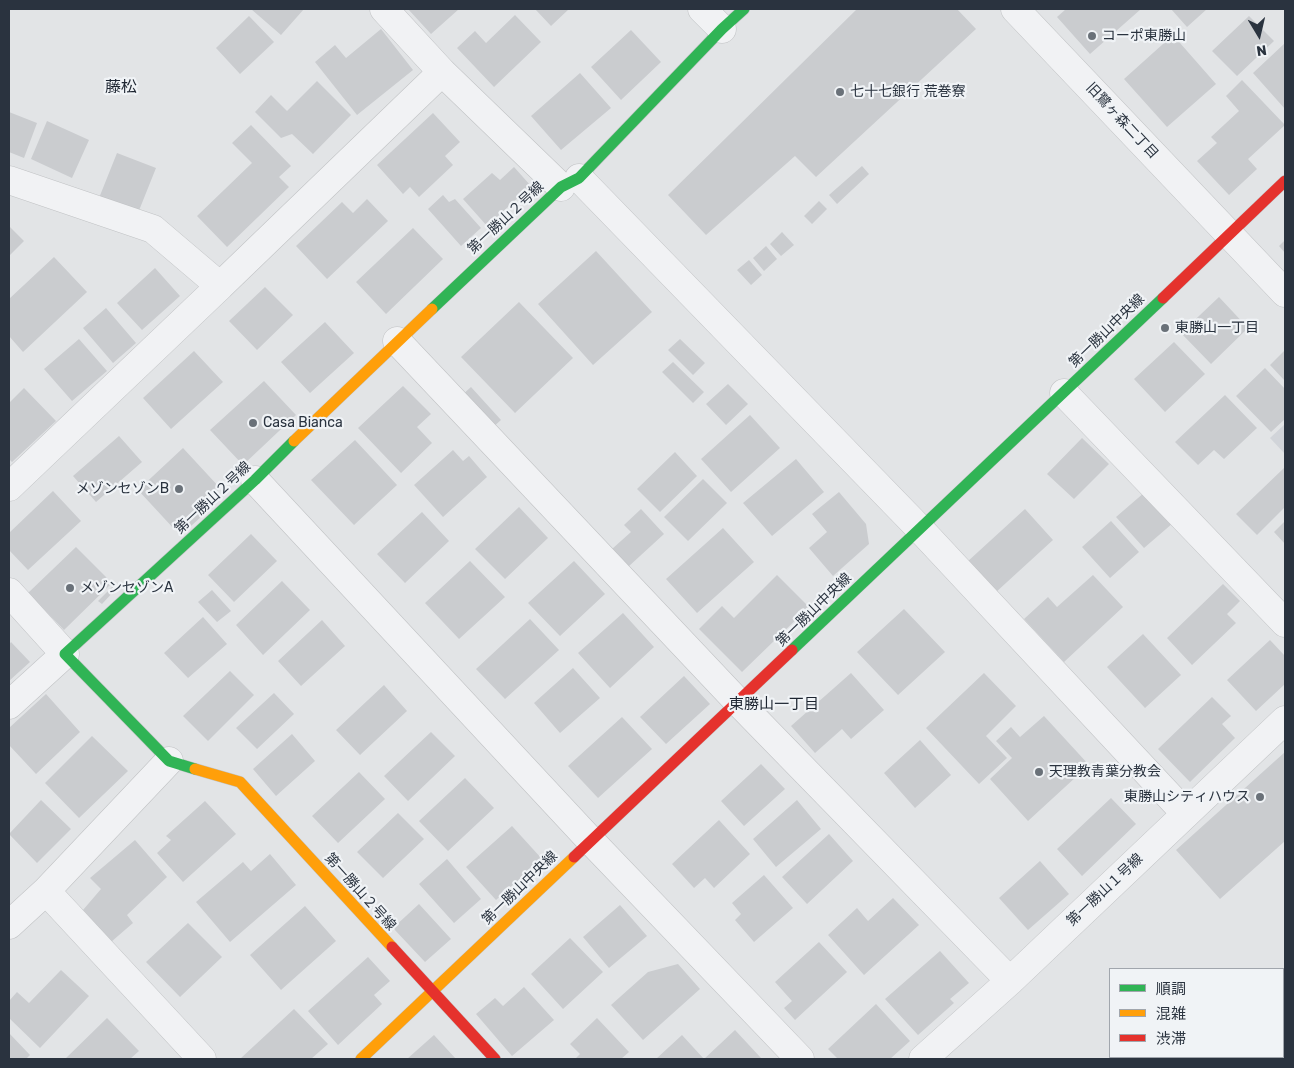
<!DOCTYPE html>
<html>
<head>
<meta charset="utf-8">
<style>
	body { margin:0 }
	#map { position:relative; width:1294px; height:1068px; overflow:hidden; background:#e2e4e6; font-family:Rubik,"Noto Sans JP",sans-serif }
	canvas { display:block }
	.frame { position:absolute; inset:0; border:10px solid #2a333f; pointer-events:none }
	.legend { position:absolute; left:1109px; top:968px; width:175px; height:90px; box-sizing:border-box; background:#f0f3f6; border:1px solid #a1a6ad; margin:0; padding:6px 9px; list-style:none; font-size:15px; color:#2a333f }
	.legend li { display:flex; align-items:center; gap:10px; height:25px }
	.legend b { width:25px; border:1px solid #a1a6ad }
	.north { position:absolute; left:1234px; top:10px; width:50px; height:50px; -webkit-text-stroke:4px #f0f3f6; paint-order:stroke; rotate:171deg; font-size:14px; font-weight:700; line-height:20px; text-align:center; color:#2a333f }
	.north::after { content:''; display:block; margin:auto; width:18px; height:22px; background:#2a333f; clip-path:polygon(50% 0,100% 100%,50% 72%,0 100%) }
</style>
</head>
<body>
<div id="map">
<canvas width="1294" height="1068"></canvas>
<div class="frame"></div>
<ul class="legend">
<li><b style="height:6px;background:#30b455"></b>順調</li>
<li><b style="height:6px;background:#ff9f0a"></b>混雑</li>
<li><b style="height:6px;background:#e5322d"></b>渋滞</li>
</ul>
<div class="north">N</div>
</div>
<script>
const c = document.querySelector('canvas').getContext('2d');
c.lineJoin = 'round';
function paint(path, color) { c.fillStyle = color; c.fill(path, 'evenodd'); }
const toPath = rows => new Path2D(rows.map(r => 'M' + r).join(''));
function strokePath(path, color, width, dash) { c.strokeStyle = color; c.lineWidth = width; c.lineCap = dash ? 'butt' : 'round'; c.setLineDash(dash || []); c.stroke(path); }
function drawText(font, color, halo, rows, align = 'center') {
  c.font = font + ' Rubik,"Noto Sans JP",sans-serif'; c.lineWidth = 4.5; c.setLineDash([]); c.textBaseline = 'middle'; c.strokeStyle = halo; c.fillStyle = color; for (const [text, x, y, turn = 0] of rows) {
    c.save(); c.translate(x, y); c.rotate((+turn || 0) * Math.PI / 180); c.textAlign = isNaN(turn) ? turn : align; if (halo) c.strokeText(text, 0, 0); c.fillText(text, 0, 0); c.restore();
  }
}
paint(toPath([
	[1285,424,1285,454,1270,438]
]), '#d1d4d9');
paint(toPath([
	[251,9,304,9,281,35],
	[408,9,459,9,431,34],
	[535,9,569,9,551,26],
	[857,9,957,9,976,29,816,177,795,156,706,235,668,195],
	[1066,9,1141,9,1090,54,1057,17],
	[1171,9,1207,9,1187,27],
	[515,15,541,42,494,87,457,48,475,31,486,43],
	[249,16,274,42,240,74,216,48],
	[1249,16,1274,41,1237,76,1212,51],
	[381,29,413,70,357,115,315,62,335,45,346,58],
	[631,30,661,62,621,100,591,67],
	[1173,35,1216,84,1167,127,1124,79],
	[1285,43,1285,109,1253,73],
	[580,73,611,108,561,150,531,116],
	[1242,80,1285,125,1248,159,1257,169,1229,195,1197,161,1217,143,1211,137,1239,111,1226,96],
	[317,81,351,115,313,154,292,134,281,138,255,112,271,95,287,111],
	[9,112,37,123,24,158,9,152],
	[433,113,460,142,445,156,453,165,419,197,410,187,403,194,377,165],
	[47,121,89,140,72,178,31,159],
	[251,125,291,166,279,177,289,187,227,247,197,216,252,163,232,143],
	[117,153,156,168,138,213,99,198],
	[862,166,869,174,837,204,829,195],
	[514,167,531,186,487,226,463,199,492,173,500,180],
	[443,195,449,202,455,199,481,228,461,246,428,209],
	[367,199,388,221,327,279,296,246,342,202,353,213],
	[819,201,827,209,812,224,804,216],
	[9,226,24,241,9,256],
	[413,228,443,259,386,314,356,282],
	[782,232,794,245,781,256,770,244],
	[1285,240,1285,253,1279,246],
	[766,246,777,259,764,271,753,258],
	[596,251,652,312,593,365,538,304],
	[54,257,87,292,23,352,9,336,9,299],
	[749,260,762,275,751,285,737,270],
	[155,268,180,296,142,330,117,303],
	[265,287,293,315,257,350,229,321],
	[1219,297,1248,328,1211,364,1181,333],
	[519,302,573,358,515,413,461,357],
	[106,308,136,343,113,363,83,328],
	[325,322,354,353,310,393,281,362],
	[79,339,107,371,72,401,44,369],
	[680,339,705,363,693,375,668,350],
	[1174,342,1205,374,1165,412,1134,379],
	[1285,350,1285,381,1270,365],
	[194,351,223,382,171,429,143,398],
	[673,362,704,392,693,403,662,372],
	[1265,368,1285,389,1285,419,1271,432,1236,396],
	[264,381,296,415,243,465,210,430],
	[728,384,748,404,726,425,706,404],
	[403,386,431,414,417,427,432,443,401,473,358,428],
	[471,387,501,420,491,429,461,396],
	[24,388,56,421,12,462,9,459,9,403],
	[1225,395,1257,428,1224,459,1214,450,1198,465,1175,442],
	[750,415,780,448,731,492,701,459],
	[119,436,142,462,96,502,73,476],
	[1082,438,1109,464,1074,499,1047,474],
	[355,440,397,485,354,525,311,480],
	[183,448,220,488,175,530,138,490],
	[453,450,463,461,469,456,487,477,443,517,414,485],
	[675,452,697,476,660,512,637,489],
	[796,459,824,492,772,536,743,503],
	[1284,468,1285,470,1285,507,1257,535,1236,514],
	[703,479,727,503,688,541,664,517],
	[53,491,81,521,28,570,9,550,9,533],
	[839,492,866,524,869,544,833,576,809,548,827,532,812,514],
	[1145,492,1173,523,1144,548,1116,517],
	[519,507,548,538,505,579,475,549],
	[641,509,664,534,628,567,612,549,631,532,624,525],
	[1025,509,1053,540,995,593,967,562],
	[198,512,202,516,181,535,177,531],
	[422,512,449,541,405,583,377,554],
	[1111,521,1139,552,1110,578,1082,547],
	[1285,521,1285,544,1274,532],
	[723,528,754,562,697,613,666,579],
	[251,534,277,561,234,602,208,575],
	[76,547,112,583,64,630,28,593],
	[470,561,505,597,459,639,425,603],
	[574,561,605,594,560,636,528,603],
	[777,575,809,607,742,672,699,629,722,606,734,618],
	[1093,575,1123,607,1064,662,1024,619,1048,597,1057,607],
	[282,581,310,610,263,655,236,625],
	[1223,584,1240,601,1227,614,1236,623,1192,665,1167,638],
	[113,586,116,589,102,604,98,601],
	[212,590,231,611,217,622,198,602],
	[904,609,945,652,898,695,857,652],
	[623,613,654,647,610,688,578,653],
	[203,617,227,644,188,678,164,653],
	[530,619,559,650,505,699,476,669],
	[322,620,345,646,301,686,278,661],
	[1143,634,1181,675,1145,708,1107,667],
	[1270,640,1285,656,1285,684,1256,711,1227,680],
	[11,642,30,662,9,681,9,645],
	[573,668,600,698,560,733,534,703],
	[230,671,254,695,208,741,183,716],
	[851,673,884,710,851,739,842,729,815,753,791,726],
	[984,673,1016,706,986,736,1007,758,979,784,926,728],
	[684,676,710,704,666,744,640,717],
	[384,685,407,711,360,755,336,730],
	[274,693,294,714,257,749,236,728],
	[46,694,80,732,36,774,9,745,9,728],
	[1212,697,1231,716,1222,724,1235,738,1190,782,1158,749],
	[1044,716,1089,765,1028,821,990,779,1012,758,996,741,1011,727,1020,737],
	[622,717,652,749,598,798,568,766],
	[431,732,455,756,408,801,384,776],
	[292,734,315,761,276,796,253,769],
	[92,736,128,771,79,818,45,783],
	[920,740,951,775,915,808,884,773],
	[1285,752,1285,841,1220,899,1176,850],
	[761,764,785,789,744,826,721,801],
	[359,772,385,799,338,843,312,816],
	[465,778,494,808,448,851,419,821],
	[1111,798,1136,824,1082,876,1057,849],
	[41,800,71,829,37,863,9,834],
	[797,800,821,829,776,867,753,839],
	[205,801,236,834,183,882,157,853,171,840,166,836],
	[398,813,424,839,383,878,357,852],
	[719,820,750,854,714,888,705,878,694,888,672,864],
	[512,826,542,859,496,900,466,867],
	[829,834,853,861,807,904,782,877],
	[135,840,167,877,127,915,133,923,111,942,83,910,101,889,90,878],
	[270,854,296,885,230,942,196,902,243,862,251,871],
	[447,859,481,899,454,923,419,884],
	[1040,861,1069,894,1028,930,999,898],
	[764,875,793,908,754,942,735,920,741,914,732,903],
	[893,898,919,925,864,975,828,935,857,908,868,921],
	[419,904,451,939,425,962,393,928],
	[620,905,647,936,609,968,583,937],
	[305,906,336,941,281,990,250,955],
	[188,923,222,957,180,997,146,962],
	[570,938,603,972,563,1009,531,974],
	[819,942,847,972,795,1020,784,1008,792,1001,775,982],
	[940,951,969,983,950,999,954,1003,918,1035,885,999],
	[368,957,390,981,374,995,382,1004,338,1045,308,1011],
	[678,964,700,989,643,1040,611,1005,648,972],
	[61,970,89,996,40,1048,9,1018,9,1001,17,992,29,1003],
	[524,987,554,1020,512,1056,476,1014,495,998,503,1006],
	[876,1004,910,1041,890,1059,838,1059,828,1049],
	[294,1009,328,1044,311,1059,243,1059,241,1058],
	[107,1018,139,1051,130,1059,65,1059],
	[597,1018,629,1052,621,1059,575,1059,580,1054,570,1044],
	[735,1030,761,1058,760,1059,656,1059,682,1035,704,1059],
	[9,1033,30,1055,26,1059,9,1059],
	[434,1035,456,1059,407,1059]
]), '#cacccf');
const street = toPath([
	[702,9,722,29],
	[1015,9,1285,293],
	[442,72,561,187],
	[579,178,920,529,1186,814],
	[9,180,153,229,220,286,442,72,384,9],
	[397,341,738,702,1010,981],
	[1064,393,1285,623],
	[255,480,591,841,800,1059],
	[9,487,220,286],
	[9,592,65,654,9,705],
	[46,891,202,1059],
	[9,925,46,891,169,761],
	[923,1059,1010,981,1285,720]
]);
const fast = toPath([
	[432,309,561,187,579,178,722,29,744,9],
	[792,650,1163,298],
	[195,769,169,761,65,654,255,480,294,441],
	[1283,1037,1285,1035],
	[1167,1059,1171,1057]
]);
const slow = toPath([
	[294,441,432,309],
	[195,769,240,782,392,947],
	[1283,985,1285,984],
	[361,1059,574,857],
	[1247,1059,1251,1057]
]);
const jam = toPath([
	[1163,298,1285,181],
	[574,857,792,650],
	[392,947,495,1059]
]);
strokePath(street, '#c0c2c4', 29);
strokePath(fast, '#c0c2c4', 12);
strokePath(slow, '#c0c2c4', 12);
strokePath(jam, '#c0c2c4', 12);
strokePath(street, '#f1f2f4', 28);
strokePath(fast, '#30b455', 11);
strokePath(slow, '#ff9f0a', 11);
strokePath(jam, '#e5322d', 11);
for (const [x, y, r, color] of [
	[1092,36,5,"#6a7179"],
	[840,92,5,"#6a7179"],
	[1165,328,5,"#6a7179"],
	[253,423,5,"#6a7179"],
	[179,489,5,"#6a7179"],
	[70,588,5,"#6a7179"],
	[1039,772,5,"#6a7179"],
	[1260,797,5,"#6a7179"]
]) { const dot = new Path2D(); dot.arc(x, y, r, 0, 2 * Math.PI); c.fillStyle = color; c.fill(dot); strokePath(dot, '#f0f3f6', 2); }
drawText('14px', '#2a333f', '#f0f3f6', [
	["コーポ東勝山",1102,36],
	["七十七銀行 荒巻寮",850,92],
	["東勝山一丁目",1175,328],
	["Casa Bianca",263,423],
	["メゾンセゾンB",169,489,"right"],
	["メゾンセゾンA",80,588],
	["天理教青葉分教会",1049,772],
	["東勝山シティハウス",1250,797,"right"]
], 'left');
drawText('14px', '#2a333f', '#f0f3f6', [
	["旧鷺ヶ森二丁目",1122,121,47],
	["第一勝山２号線",506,218,-43],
	["第一勝山中央線",1107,331,-44],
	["第一勝山２号線",213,498,-43],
	["第一勝山中央線",814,610,-44],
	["第一勝山中央線",520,888,-44],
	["第一勝山１号線",1105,890,-43],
	["第一勝山２号線",360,892,48]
]);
drawText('15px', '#1c2430', '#f0f3f6', [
	["東勝山一丁目",774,705]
]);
drawText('16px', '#1c2430', '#f0f3f6', [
	["藤松",121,87]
]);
</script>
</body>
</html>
